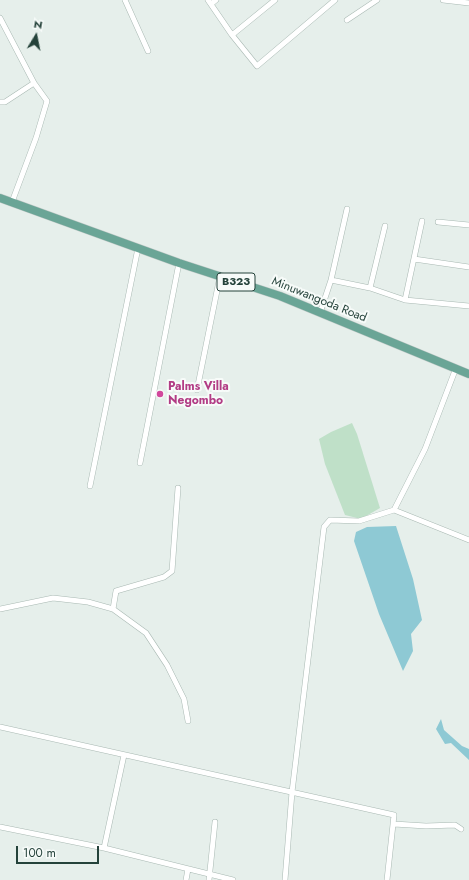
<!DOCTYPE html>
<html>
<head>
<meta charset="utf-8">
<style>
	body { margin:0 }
	#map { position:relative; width:469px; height:880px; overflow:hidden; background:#e6efeb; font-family:Jost,sans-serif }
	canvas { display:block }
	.north { position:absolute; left:16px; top:16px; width:40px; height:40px; -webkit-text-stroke:3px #f7fbf9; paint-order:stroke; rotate:10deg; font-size:11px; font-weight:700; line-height:16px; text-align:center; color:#24423a }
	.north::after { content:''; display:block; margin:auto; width:14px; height:18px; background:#24423a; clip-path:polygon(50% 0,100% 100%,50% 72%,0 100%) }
	.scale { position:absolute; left:16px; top:846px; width:83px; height:18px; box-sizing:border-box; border:2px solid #24423a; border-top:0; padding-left:5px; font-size:12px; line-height:14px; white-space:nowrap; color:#24423a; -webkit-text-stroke:3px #f7fbf9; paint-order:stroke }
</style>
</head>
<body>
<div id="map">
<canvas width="469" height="880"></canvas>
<div class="north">N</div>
<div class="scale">100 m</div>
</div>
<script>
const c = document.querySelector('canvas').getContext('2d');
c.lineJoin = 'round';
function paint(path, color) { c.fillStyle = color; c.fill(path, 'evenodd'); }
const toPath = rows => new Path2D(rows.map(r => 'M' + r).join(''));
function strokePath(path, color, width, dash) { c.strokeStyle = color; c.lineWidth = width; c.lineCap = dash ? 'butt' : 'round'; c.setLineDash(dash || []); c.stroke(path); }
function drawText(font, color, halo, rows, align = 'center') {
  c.font = font + ' Jost,sans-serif'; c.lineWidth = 4; c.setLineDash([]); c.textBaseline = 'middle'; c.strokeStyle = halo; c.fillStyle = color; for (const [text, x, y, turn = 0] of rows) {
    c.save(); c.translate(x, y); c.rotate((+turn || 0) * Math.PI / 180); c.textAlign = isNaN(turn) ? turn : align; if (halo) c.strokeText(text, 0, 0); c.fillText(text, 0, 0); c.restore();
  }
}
paint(toPath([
	[352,423,357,434,380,508,361,519,345,515,325,464,319,439,331,432]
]), '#bfe0c8');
paint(toPath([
	[396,526,413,579,422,620,411,634,413,651,403,671,379,614,354,541,356,532,367,527],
	[441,719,444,730,462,746,469,749,469,760,451,743,445,744,436,729]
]), '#8ec9d4');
const street = toPath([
	[125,0,148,51],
	[208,0,232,35,257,66,335,0],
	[443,0,469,3],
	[211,4,216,0],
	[0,18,34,83,47,101,36,138,12,202],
	[347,20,377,0],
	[232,35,275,0],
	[0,102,5,102,34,83],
	[347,209,331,280,370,288,405,300,469,306],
	[438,222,469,225],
	[414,259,469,267],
	[370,288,385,226],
	[405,300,422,221],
	[320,313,331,280],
	[197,390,220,276],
	[140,463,179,263],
	[90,486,138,248],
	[394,510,469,540],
	[0,609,53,598,88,602,113,609,146,633,167,665,184,699,188,721],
	[113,609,116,591,164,577,172,571,178,488],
	[0,727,394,815,387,880],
	[394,824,426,826,455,825,461,829],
	[0,827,104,848,233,880],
	[104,848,124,755],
	[186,880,188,869],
	[209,880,215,822],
	[285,880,292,792,324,527,330,520,359,521,394,510,425,449,456,368]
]);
const primary = toPath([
	[0,198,179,263,280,296,469,374]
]);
strokePath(street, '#a8b8b2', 6);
strokePath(primary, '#c2cac8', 9);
strokePath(street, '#fff', 5);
strokePath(primary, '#6aa596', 8);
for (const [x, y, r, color] of [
	[160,394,4,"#d1479c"]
]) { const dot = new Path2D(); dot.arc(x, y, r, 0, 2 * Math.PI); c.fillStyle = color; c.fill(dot); strokePath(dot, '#f7fbf9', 1.5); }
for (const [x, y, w] of [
	[236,282,38]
]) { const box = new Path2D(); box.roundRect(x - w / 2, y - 9, w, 18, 3); c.fillStyle = '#f7fbf9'; c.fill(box); strokePath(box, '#24423a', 1); }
drawText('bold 11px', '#24423a', null, [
	["B323",236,282]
]);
drawText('12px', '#24423a', '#f7fbf9', [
	["Minuwangoda Road",319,300,22]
]);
drawText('bold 12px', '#b23c85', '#f7fbf9', [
	["Palms Villa",168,387],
	["Negombo",168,401]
], 'left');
</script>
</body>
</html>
